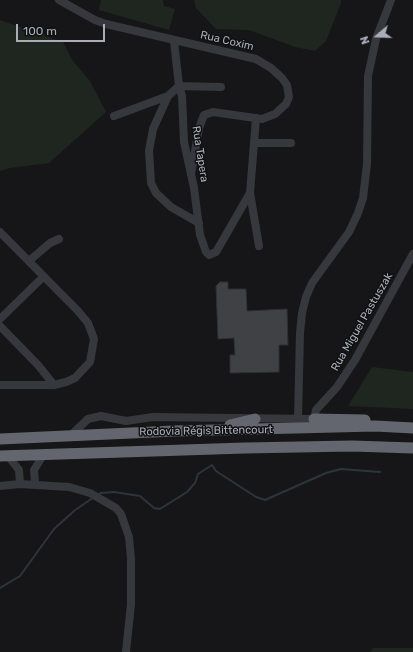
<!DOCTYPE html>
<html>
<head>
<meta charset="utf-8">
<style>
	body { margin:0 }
	#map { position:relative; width:413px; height:652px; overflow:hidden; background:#161618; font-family:Rubik,sans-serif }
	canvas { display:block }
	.north { position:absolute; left:357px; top:16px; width:40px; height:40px; -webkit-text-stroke:3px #111113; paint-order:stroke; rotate:251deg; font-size:11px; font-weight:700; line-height:16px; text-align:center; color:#a8adb8 }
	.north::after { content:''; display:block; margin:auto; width:14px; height:18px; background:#a8adb8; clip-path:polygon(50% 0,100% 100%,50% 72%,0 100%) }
	.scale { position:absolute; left:16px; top:24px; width:89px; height:18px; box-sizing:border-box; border:2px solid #a8adb8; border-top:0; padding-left:5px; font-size:12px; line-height:14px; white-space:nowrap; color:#a8adb8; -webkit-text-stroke:3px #111113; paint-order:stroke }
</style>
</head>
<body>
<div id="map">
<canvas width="413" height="652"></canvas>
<div class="north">N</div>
<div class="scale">100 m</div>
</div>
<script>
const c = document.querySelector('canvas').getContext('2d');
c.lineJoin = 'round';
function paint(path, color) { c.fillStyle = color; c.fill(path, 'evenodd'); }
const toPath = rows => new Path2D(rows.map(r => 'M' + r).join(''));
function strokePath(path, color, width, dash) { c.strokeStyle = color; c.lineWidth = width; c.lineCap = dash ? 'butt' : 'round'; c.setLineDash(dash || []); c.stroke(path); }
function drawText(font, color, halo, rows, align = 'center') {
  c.font = font + ' Rubik,sans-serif'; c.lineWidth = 3; c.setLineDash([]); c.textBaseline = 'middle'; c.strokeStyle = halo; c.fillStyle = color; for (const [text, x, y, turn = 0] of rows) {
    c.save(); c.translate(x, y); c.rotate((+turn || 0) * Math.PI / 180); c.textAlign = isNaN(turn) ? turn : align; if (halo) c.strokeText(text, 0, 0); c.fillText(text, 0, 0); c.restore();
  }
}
paint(toPath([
	[101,0,163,0,164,6,175,9,169,30,99,10],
	[194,0,341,0,341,3,326,41,315,51,295,47,249,30,216,29,196,8],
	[0,20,63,42,73,61,90,81,106,112,49,163,10,168,0,171],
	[372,367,413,372,413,409,348,406],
	[373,648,413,648,413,652,370,652]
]), '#1e261f');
strokePath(toPath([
	[97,495,101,493,114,492,140,496,154,508,160,509,187,492,195,483,198,474,212,465,216,471,256,497,265,500,326,473,341,469,380,472],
	[0,588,20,576,54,529,74,511,94,497]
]), '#2c353c', 2);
const building = toPath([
	[220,282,228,282,228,289,246,289,247,311,287,309,288,345,279,345,279,372,230,373,230,355,235,355,234,338,218,339,216,286,220,282]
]);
paint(building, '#404145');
strokePath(building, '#303034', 1);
strokePath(toPath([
	[59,0,95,20,106,24,256,59,271,68,282,78,287,85,289,97,286,104,275,114,262,119,213,112,204,115,199,128,191,174],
	[174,41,179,86,182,96,184,142,194,188,200,235,206,252,209,255,216,252,250,193,256,118],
	[168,96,153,129,149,151,151,183,156,193,171,207,199,223],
	[114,116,168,96,179,86,221,87],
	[255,143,291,143],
	[250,193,259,246],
	[0,232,78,311,88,323,94,339,90,362,75,378,66,382,54,385,0,385],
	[29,261,50,243,59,239],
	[0,319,43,277],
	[0,326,38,365,54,385],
	[298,419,300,333,302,313,306,297,312,283,349,232,358,213,363,198,367,164,368,76,376,39,391,0],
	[69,437,88,419,101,416,126,421,153,417,314,419,316,410,337,387,355,360,413,254],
	[8,456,19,470,20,484],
	[35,484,34,470,44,454],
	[0,486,20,484,69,487,90,493,116,508,121,514,129,537,131,559,131,604,126,652]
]), '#37383d', 8);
strokePath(toPath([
	[314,419,365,420],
	[230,425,255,419],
	[0,439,175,431,375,426,413,428],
	[0,456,245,448,352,446,413,448]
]), '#63666e', 11);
drawText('11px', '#a8adb8', '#111113', [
	["Rua Coxim",227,41,13],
	["Rua Tapera",200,154,81],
	["Rua Miguel Pastuszak",362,322,-60],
	["Rodovia Régis Bittencourt",206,431,-1]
]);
</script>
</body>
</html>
